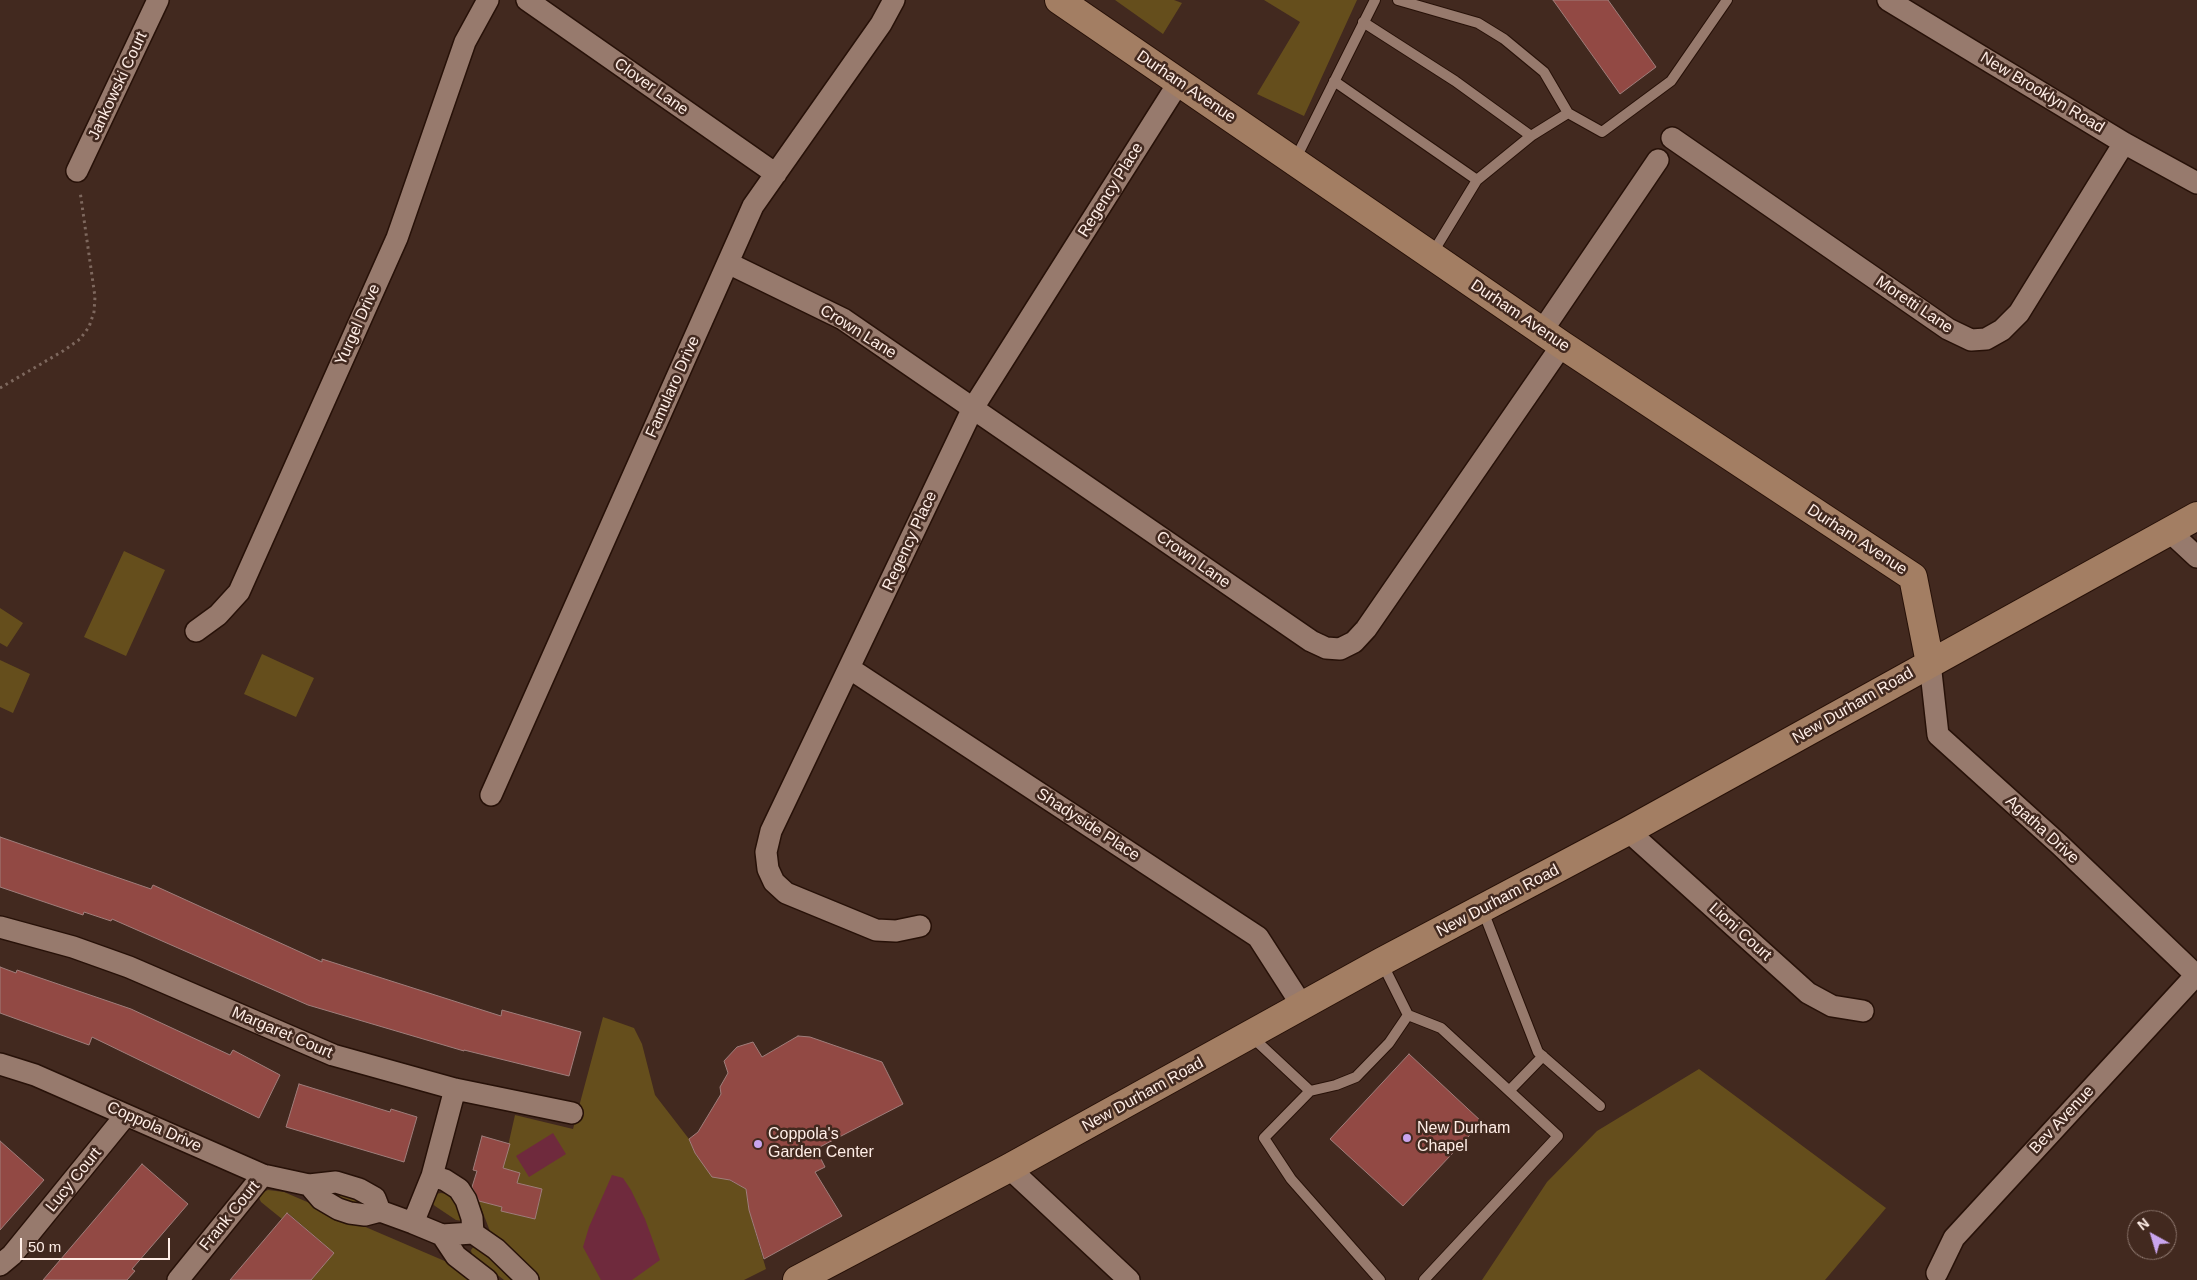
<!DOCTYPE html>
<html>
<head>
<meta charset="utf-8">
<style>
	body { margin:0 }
	#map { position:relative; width:2197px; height:1280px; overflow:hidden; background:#42291f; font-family:Helvetica,sans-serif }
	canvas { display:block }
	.north { position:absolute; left:2127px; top:1210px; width:50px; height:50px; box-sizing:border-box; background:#42291f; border:1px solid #8e786f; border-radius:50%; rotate:321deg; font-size:14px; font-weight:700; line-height:20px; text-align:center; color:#ffeee7 }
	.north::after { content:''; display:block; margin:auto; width:18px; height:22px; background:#c9a5ee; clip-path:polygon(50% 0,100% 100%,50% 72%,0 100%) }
	.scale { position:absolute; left:20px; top:1238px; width:150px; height:22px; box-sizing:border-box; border:2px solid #ffeee7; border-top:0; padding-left:6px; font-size:15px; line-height:18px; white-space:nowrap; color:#ffeee7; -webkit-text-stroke:4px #42291f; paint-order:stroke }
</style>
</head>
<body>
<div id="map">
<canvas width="2197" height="1280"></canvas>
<div class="north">N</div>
<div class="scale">50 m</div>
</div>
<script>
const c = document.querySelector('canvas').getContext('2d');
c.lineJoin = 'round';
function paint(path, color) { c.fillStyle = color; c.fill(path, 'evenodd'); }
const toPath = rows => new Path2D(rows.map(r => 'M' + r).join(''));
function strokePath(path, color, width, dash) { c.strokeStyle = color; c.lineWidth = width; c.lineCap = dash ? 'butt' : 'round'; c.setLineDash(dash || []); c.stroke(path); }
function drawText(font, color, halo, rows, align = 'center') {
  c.font = font + ' Helvetica,sans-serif'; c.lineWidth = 5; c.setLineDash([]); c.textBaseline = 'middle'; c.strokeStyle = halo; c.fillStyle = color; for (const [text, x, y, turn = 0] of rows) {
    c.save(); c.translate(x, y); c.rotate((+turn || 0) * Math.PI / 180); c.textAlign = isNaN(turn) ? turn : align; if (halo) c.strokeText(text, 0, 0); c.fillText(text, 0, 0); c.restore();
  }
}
paint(toPath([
	[1115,0,1174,0,1182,3,1163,34],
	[1264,0,1357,0,1304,116,1257,94,1300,22],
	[124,551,165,570,126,656,84,637],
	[0,608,23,623,7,647,0,643],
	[262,654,314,678,296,717,244,694],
	[0,660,30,674,13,713,0,707],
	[603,1017,634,1028,642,1044,655,1095,689,1139,695,1153,708,1169,746,1189,749,1210,766,1269,744,1280,538,1280,493,1239,478,1200,502,1207,501,1211,535,1219,542,1190,517,1183,519,1173,503,1168,515,1115,573,1129],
	[1699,1069,1886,1208,1825,1280,1482,1280,1547,1182,1597,1131],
	[268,1190,284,1192,447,1262,472,1280,311,1280,334,1253,288,1213,282,1219,261,1202,259,1198,261,1193],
	[338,1191,368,1202,364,1209,336,1197],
	[441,1193,447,1194,460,1207,463,1221,456,1220,435,1206,432,1203,435,1194],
	[474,1246,479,1248,517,1280,504,1280,472,1255,471,1250]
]), '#654e1c');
paint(toPath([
	[553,1133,566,1154,529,1177,516,1156],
	[612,1175,623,1178,631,1190,645,1219,660,1260,632,1280,601,1280,583,1247,589,1227]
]), '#6f2a3d');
const building = toPath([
	[1553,0,1608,0,1656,67,1620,94,1553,0],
	[0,837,151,889,153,885,322,962,322,959,501,1016,502,1010,581,1032,569,1076,464,1050,464,1051,308,1005,112,919,111,921,84,912,83,915,0,887,0,837],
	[0,967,16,973,17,970,131,1009,230,1055,233,1050,280,1075,259,1118,92,1037,89,1045,0,1013,0,967],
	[798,1036,810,1037,882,1062,903,1104,816,1149,825,1167,815,1172,842,1216,764,1259,749,1210,746,1189,730,1180,712,1177,695,1153,689,1139,698,1132,721,1094,720,1087,728,1073,724,1061,737,1047,753,1042,762,1057,798,1036],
	[1409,1054,1482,1122,1403,1206,1330,1139,1409,1054],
	[299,1084,390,1112,391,1109,417,1117,404,1162,286,1127,299,1084],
	[482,1136,510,1144,503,1168,520,1173,517,1183,542,1189,535,1219,501,1211,502,1207,479,1201,472,1187,477,1171,473,1170,482,1136],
	[0,1141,44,1180,0,1230,0,1141],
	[142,1164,188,1204,132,1269,135,1271,127,1280,43,1280,142,1164],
	[287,1213,334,1253,311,1280,230,1280,287,1213]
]);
paint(building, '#924944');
strokePath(building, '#9f7e7b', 1);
const lane = toPath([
	[1398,0,1478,23,1504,39,1544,72,1568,113],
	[1363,22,1455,81,1531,136],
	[1334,81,1477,180],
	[1295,160,1375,0],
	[1432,254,1477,180,1531,136,1568,113,1602,132,1671,81,1727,0],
	[1483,911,1538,1052,1600,1106],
	[1382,963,1408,1015,1441,1028,1558,1136,1424,1280],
	[1251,1036,1310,1091],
	[1509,1091,1543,1056],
	[1380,1280,1291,1179,1264,1138,1310,1091,1336,1085,1356,1077,1389,1043,1408,1015]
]);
const street = toPath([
	[527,0,776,174],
	[1888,0,2124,143,2197,183],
	[1672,138,1948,329,1971,340,1986,339,2002,330,2019,313,2124,143],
	[77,171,158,0],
	[728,263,843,319,1311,641,1326,648,1340,649,1354,642,1366,629,1562,345],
	[1542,331,1658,160],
	[2169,531,2197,557],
	[196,631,218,615,239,592,397,238,465,42,488,0],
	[1930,663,1938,735,2060,845,2197,976],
	[849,668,1258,937,1303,1007],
	[491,795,753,206,881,24,894,0],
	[1628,831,1808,993,1832,1006,1863,1011],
	[920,926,896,931,876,930,786,893,774,882,768,869,766,852,771,831,973,408,1179,82],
	[0,927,73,947,129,967,333,1055,455,1089,572,1113],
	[0,1064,35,1075,263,1175,309,1185,336,1182,359,1189,375,1198,380,1211],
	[1009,1168,1129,1280],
	[432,1176,445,1180,459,1189,466,1200,472,1218,473,1233],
	[309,1185,321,1199,338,1209,350,1213,365,1215,380,1211,413,1223,442,1235,473,1233,496,1249,528,1280],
	[413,1223,432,1176,455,1089],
	[442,1235,456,1256,487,1280],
	[0,1265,12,1255,126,1115],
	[1937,1273,1954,1238,2196,975],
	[178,1280,263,1175]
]);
const secondary = toPath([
	[1059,0,1562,345,1913,577,1930,663],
	[797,1280,1009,1168,1381,962,1628,831,2197,516]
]);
strokePath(lane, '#271108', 12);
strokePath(street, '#271108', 24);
strokePath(secondary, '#271108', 30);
strokePath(toPath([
	[0,388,63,351,80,339,89,327,94,312,95,297,80,191]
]), '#7e685e', 3, [2.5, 4]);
strokePath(lane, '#977a6d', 10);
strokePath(street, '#977a6d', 21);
strokePath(secondary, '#a37e63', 28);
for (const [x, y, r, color] of [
	[1407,1138,5,"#c9a5ee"],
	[758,1144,5,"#c9a5ee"]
]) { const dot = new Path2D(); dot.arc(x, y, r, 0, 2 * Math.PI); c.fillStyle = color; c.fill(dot); strokePath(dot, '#42291f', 2); }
drawText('16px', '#ffeee7', '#42291f', [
	["Jankowski Court",118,86,-65],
	["Clover Lane",651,87,35],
	["Durham Avenue",1186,87,34],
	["New Brooklyn Road",2042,93,31],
	["Regency Place",1111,190,-58],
	["Moretti Lane",1914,305,34],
	["Durham Avenue",1520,316,34],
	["Yurgel Drive",358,325,-66],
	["Crown Lane",858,332,32],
	["Famularo Drive",673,387,-66],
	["Durham Avenue",1857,540,33],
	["Regency Place",910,541,-65],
	["Crown Lane",1193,560,35],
	["New Durham Road",1853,706,-30],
	["Shadyside Place",1088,825,33],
	["Agatha Drive",2042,830,42],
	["New Durham Road",1498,901,-28],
	["Lioni Court",1740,932,42],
	["Margaret Court",282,1033,23],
	["New Durham Road",1143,1095,-29],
	["Bev Avenue",2062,1120,-47],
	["Coppola Drive",154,1127,24],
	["Lucy Court",74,1180,-51],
	["Frank Court",230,1216,-51]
]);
drawText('16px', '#ffeee7', '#42291f', [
	["New Durham",1417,1129],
	["Chapel",1417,1147],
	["Coppola's",768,1135],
	["Garden Center",768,1153]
], 'left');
</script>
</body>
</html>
